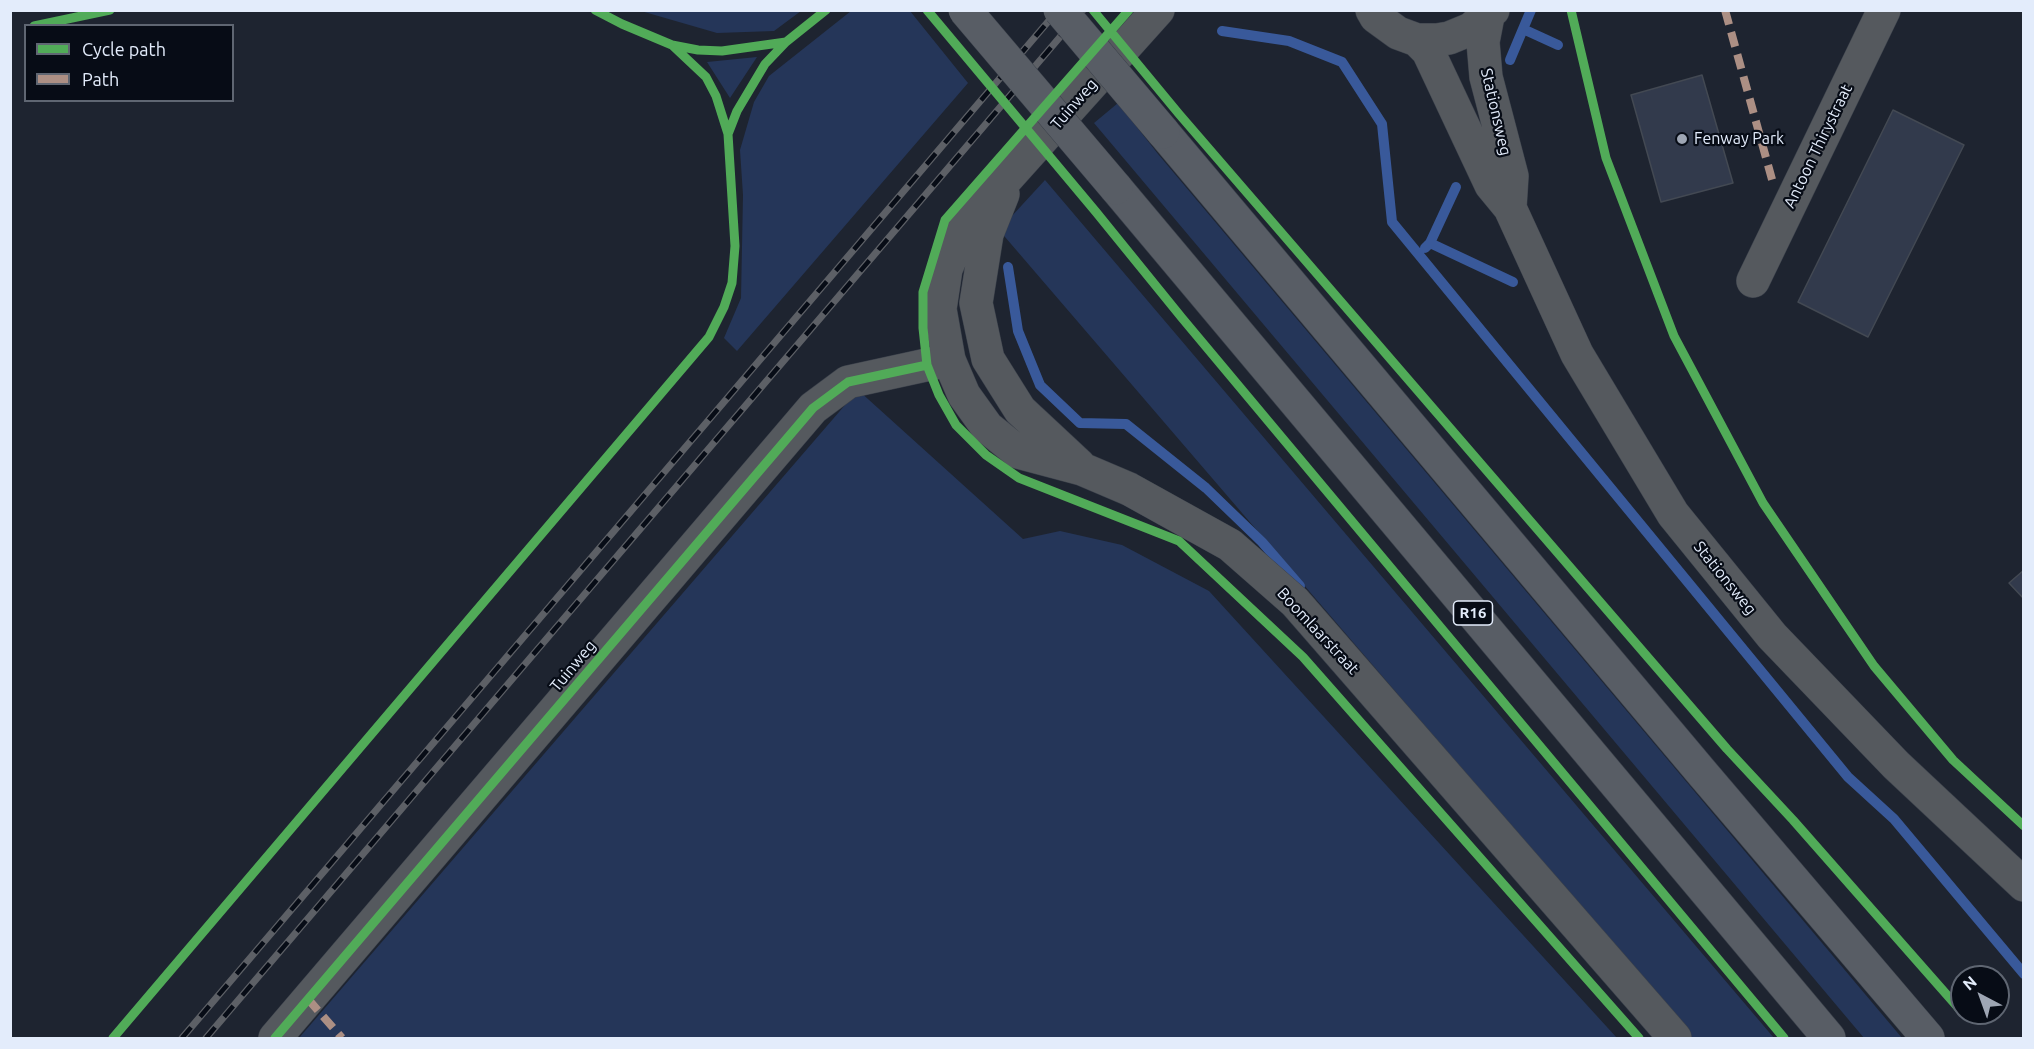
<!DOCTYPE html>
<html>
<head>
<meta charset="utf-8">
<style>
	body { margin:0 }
	#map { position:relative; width:2034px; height:1049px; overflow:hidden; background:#1e2430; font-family:Ubuntu,sans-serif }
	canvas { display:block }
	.frame { position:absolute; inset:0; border:12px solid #e3ecfb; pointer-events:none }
	.legend { position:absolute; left:24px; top:24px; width:210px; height:78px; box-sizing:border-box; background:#070c16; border:2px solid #5f6672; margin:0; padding:8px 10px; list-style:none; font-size:18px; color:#e3ecfb }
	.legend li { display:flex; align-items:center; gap:12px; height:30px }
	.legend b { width:30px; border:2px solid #5f6672 }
	.north { position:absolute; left:1950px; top:965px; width:60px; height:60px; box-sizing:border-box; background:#070c16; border:2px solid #5f6672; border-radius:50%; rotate:319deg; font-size:16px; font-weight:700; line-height:24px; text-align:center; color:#e3ecfb }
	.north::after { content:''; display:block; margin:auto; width:21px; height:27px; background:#9ea6b4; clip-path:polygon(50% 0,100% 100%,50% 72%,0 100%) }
</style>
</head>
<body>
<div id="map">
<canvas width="2034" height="1049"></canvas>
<div class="frame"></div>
<ul class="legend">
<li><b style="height:8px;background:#51ab58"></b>Cycle path</li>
<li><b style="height:8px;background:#ac8f84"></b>Path</li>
</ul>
<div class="north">N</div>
</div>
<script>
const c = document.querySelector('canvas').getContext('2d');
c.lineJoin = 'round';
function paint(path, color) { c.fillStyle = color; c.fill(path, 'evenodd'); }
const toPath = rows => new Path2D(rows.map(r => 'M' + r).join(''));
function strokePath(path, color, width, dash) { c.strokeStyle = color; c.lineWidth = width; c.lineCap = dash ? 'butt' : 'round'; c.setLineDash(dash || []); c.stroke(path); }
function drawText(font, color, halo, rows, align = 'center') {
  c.font = font + ' Ubuntu,sans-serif'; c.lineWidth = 4.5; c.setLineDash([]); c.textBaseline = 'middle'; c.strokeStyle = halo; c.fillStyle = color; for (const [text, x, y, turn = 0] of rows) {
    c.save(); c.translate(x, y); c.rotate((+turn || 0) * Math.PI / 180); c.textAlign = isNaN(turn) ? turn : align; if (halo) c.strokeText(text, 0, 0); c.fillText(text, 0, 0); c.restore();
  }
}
paint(toPath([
	[641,11,801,11,774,31,717,33],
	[851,11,910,11,968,83,737,351,724,338,741,298,743,195,740,150,754,102,769,76],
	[757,57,730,98,707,62],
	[1118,103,1158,154,1902,1038,1864,1038,1094,123],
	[1045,180,1774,1038,1693,1038,999,230],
	[858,390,1023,539,1060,531,1122,545,1209,591,1617,1038,299,1038]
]), '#253659');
strokePath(toPath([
	[1523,29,1558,45],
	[1222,31,1289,41,1342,62,1382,124,1392,222,1848,777,1894,819,2024,974],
	[1510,60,1531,10],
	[1430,243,1513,282],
	[1425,248,1430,243,1456,187],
	[1008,267,1018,331,1040,385,1080,423,1126,424,1206,488,1262,542,1300,586]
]), '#39599a', 10);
const building = toPath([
	[1702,75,1733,183,1661,202,1631,95,1702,75],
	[1893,110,1964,145,1868,337,1798,302,1893,110],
	[2024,570,2024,599,2009,583,2024,570]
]);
paint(building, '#323a4c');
strokePath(building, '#434953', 1.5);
const minor = toPath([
	[1753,281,1884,10],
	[275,1038,813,408,848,382,949,360]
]);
const tertiary = toPath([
	[1158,10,965,225,946,269,940,309,949,360,964,395,987,427,1018,452,1082,469,1129,489,1230,545,1295,602,1675,1038],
	[1372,10,1376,17,1398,33,1417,40,1437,40,1449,38,1471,29,1493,10],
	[1488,16,1483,42,1486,77,1512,176,1510,208],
	[1417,40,1428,51,1491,185,1510,208,1577,354,1673,514,1772,636,1896,765,2024,885],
	[1003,194,987,234,976,303,988,359,1020,410,1079,465]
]);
const trunk = toPath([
	[1163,132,1703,774,1928,1038],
	[1116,188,1829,1038]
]);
strokePath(minor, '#3b414b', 34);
strokePath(tertiary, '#3b414b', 34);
strokePath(trunk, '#3b414b', 34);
strokePath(minor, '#55595e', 33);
strokePath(tertiary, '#55595e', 33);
strokePath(trunk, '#585d65', 33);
const rail = toPath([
	[182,1038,1058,10],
	[206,1038,1083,10]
]);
strokePath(rail, '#5d6066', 7);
strokePath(rail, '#070c16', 4.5, [14]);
const trunkBridge = toPath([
	[965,10,1116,188],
	[1060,10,1163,132]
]);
strokePath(trunkBridge, '#3b414b', 34, []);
strokePath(trunkBridge, '#585d65', 33);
strokePath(toPath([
	[1725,10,1773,183],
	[308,999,342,1038]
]), '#ac8f84', 8, [15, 8]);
strokePath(toPath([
	[595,10,622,24,672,45,698,50,722,51,786,42],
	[927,10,1096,212,1182,318,1784,1038],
	[1093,10,1179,114,1727,749,1793,820,1962,1012],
	[1129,10,945,220,923,292,923,328,927,365,939,395,956,425,986,455,1019,478,1179,541,1303,657,1639,1038],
	[1571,10,1606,158,1674,336,1763,503,1874,666,1953,760,2024,826],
	[34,26,110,10],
	[672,45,706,77,716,96,728,134],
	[113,1038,709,337,724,307,732,283,735,246,728,134,737,111,765,64,786,42,826,10],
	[275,1038,813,408,848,382,927,365]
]), '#51ab58', 9);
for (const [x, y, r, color] of [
	[1682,139,6,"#9ea6b4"]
]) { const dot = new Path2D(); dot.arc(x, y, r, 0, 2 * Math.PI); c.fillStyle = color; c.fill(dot); strokePath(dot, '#070c16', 2); }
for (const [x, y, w] of [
	[1473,613,39]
]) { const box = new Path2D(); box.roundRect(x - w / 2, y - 12, w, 24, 4.5); c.fillStyle = '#070c16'; c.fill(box); strokePath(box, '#e3ecfb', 1.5); }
drawText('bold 15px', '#e3ecfb', null, [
	["R16",1473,613]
]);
drawText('16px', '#e3ecfb', '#070c16', [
	["Tuinweg",1074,104,-49],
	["Stationsweg",1496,112,77],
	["Antoon Thirystraat",1818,146,-64],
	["Stationsweg",1725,578,51],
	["Boomlaarstraat",1318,631,47],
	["Tuinweg",573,666,-50]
]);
drawText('16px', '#e3ecfb', '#070c16', [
	["Fenway Park",1694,139]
], 'left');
</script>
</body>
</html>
